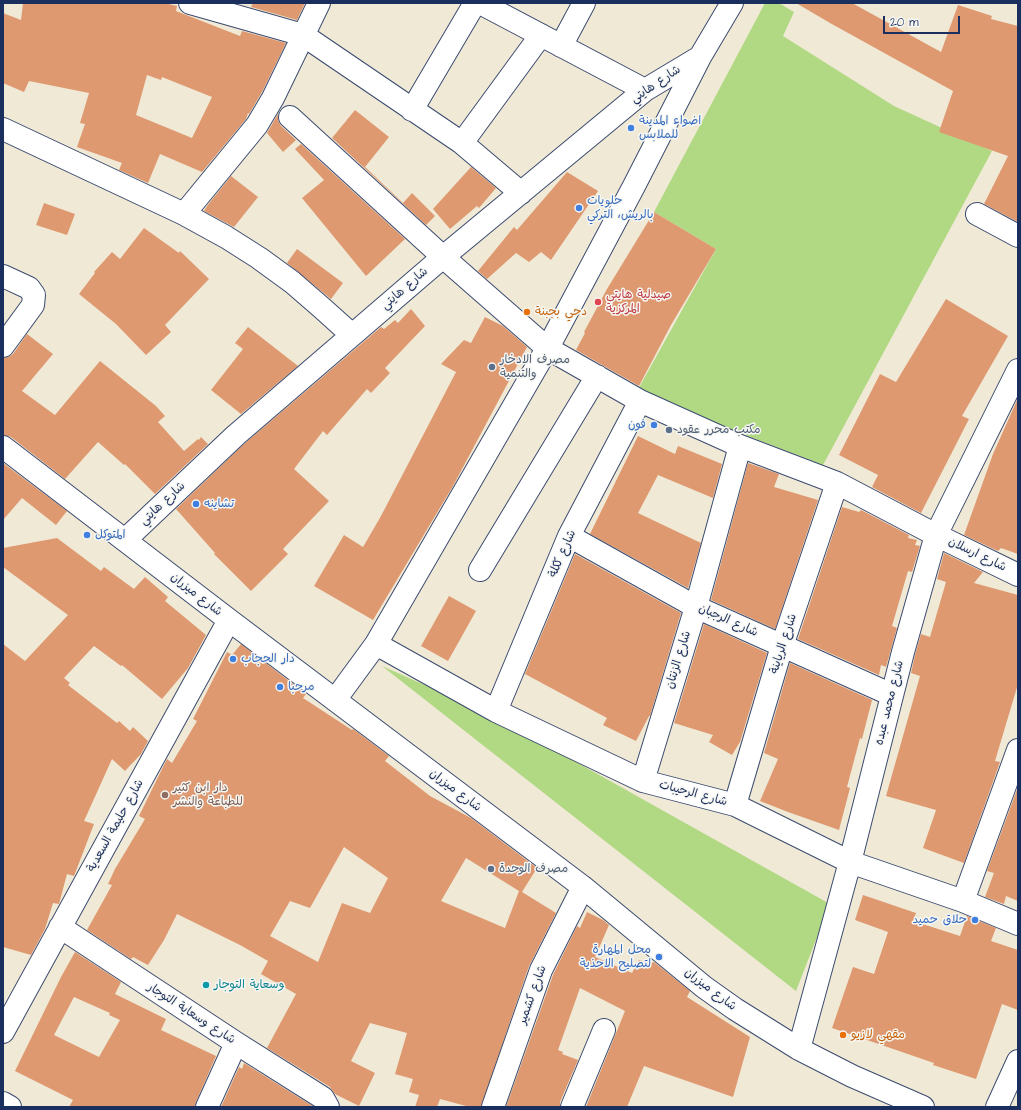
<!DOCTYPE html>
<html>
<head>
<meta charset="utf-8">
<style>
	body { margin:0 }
	#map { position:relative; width:1021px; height:1110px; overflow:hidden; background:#f0e9d5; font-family:"Architects Daughter",sans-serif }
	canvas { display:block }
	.frame { position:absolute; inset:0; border:4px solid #1b2f5e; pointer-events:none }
	.scale { position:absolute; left:883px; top:16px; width:77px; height:18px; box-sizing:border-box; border:2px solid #1b2f5e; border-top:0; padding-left:5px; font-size:12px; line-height:14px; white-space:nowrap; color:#1b2f5e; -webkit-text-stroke:3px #f6f6f2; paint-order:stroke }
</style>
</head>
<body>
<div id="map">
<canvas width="1021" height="1110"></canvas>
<div class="frame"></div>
<div class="scale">20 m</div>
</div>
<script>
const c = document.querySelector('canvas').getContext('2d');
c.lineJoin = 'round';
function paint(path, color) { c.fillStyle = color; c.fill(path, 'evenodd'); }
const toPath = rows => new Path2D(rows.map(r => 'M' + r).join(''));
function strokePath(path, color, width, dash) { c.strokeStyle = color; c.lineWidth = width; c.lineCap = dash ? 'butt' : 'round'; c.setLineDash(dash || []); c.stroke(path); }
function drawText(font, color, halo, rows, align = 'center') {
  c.font = font + ' "Architects Daughter","Playpen Sans Arabic",sans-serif'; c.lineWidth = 3; c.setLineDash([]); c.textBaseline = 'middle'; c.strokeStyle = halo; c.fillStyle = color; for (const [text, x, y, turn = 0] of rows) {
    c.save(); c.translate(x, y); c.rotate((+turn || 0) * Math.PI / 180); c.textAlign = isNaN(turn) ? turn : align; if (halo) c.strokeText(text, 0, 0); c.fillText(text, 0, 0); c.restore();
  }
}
paint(toPath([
	[765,3,779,3,794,12,783,36,894,106,992,151,823,465,636,393,716,249,654,212],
	[382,666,492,715,830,904,796,991]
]), '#b1d984');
paint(toPath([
	[23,3,164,3,177,6,176,11,240,36,242,31,286,43,262,92,249,114,248,113,246,119,202,172,160,154,148,183,119,170,122,163,77,147,85,124,80,123,89,93,29,81,24,92,3,83,3,13,21,20],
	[147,75,161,80,162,77,212,97,192,138,136,115],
	[253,3,305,3,297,20,251,7],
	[796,3,852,3,941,52,958,5,992,16,991,19,1018,26,1018,222,984,204,1008,156,939,132,953,91,830,23],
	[355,110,389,137,365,167,403,203,412,193,435,216,426,225,332,138],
	[278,114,278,120,281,126,296,140,283,152,267,133],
	[301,144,405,239,366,276,302,198,324,180,295,149],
	[471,167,496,188,479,208,477,206,450,229,433,209],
	[567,172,598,191,551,260,541,252,529,262,516,253,487,279,478,271,514,227,517,230],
	[231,176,258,197,234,227,204,211,207,206],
	[44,203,75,214,67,235,36,225],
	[654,212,716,249,671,325,639,386,576,350,585,333,584,332,607,289],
	[144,228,179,253,180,251,209,279,165,325,171,332,146,355,116,324,79,294,95,273,94,272,112,252,120,259],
	[297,249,343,283,331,299,287,263],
	[946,299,1008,336,962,416,969,419,921,513,872,487,878,475,839,455,880,374,896,382],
	[411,309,425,326,385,368,390,373,371,393,367,389,327,435,323,431,294,469,329,501,283,549,288,554,251,591,214,554,215,553,176,509,244,444,381,327,384,329,395,320,398,323],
	[485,317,503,326,527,347,453,486,373,620,314,586,344,535,363,547,381,516,456,372,441,364,464,340,471,343],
	[248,327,298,366,241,414,211,390,243,349,235,343],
	[27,334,53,354,22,391,55,415,100,361,156,406,165,416,158,422,184,451,198,439,199,440,201,437,208,444,155,494,125,464,124,465,98,442,65,479,11,437,3,435,3,358,8,357,13,354],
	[1018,398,1018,554,1001,548,998,551,964,535,993,454],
	[638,436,675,454,678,446,722,464,713,498,658,475,638,513,701,543,688,588,590,534],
	[3,463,67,511,56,525,22,498,3,520],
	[748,463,779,474,774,487,818,500,775,629,711,600],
	[842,507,859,512,861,510,909,535,908,538,917,540,915,545,920,546,912,572,908,571,892,626,897,628,886,667,881,665,879,675,798,639],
	[57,538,101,571,104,567,134,589,145,577,168,597,165,601,206,635,188,668,162,699,122,665,121,666,94,646,64,678,70,683,68,685,117,723,119,721,130,731,133,727,148,741,141,754,125,771,112,759,84,821,94,824,74,876,67,874,59,904,53,903,45,929,31,955,3,947,3,644,25,661,68,615,3,567,3,548],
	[944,553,983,572,974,583,1018,595,1018,684,995,761,1000,762,964,863,923,848,936,810,886,796,920,676,911,673,915,655,921,634,930,637,946,582,937,579],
	[575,554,681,613,650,716,649,716,636,741,603,725,607,718,525,674],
	[449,596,476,611,448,661,421,646],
	[704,624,767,653,740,742,732,755,709,742,713,735,674,723],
	[241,644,306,694,303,698,352,730,353,729,389,756,385,761,430,796,471,818,537,868,522,892,556,913,529,966,481,1107,470,1107,440,1099,437,1107,415,1107,419,1095,409,1092,413,1079,395,1074,407,1033,370,1023,351,1061,375,1073,359,1106,335,1094,330,1087,267,1048,296,994,261,974,268,961,240,945,177,914,164,940,148,965,133,957,131,959,87,930,112,885,108,884,115,869,145,819,139,816,160,773,167,759,172,763,197,721,193,719,227,652,232,655],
	[344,847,388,878,370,913,342,903,318,962,270,936,290,901,310,908],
	[466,858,519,891,505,928,441,901],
	[790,663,872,700,862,739,860,738,847,787,850,788,839,830,788,812,760,801,778,759,764,753],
	[1018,787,1018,901,1006,896,1004,904,985,897,994,873,987,871],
	[863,895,916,913,913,921,960,936,967,916,996,928,991,941,1018,950,1018,1010,1002,1004,976,1079,933,1065,934,1063,832,1028,853,967,874,974,888,932,855,920],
	[587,912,603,920,609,925,595,957,632,973,639,960,651,963,654,962,690,991,687,997,750,1037,733,1097,644,1066,627,1107,586,1107,625,1011,580,988,558,1050,563,1052,562,1054,578,1060,560,1102,560,1107,506,1107,553,975,577,926,580,928],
	[75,952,121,982,115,994,166,1019,161,1030,216,1056,196,1102,195,1107,69,1107,73,1100,15,1071,61,977],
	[74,997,110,1013,109,1015,120,1020,99,1057,54,1035],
	[244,1063,314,1107,221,1107,239,1067,242,1069]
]), '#de9971');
const minor = toPath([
	[190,3,303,35,462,143,521,193],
	[480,3,645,90],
	[561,46,584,3],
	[412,110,475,3],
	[290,117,443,257,547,348,640,401,740,446,837,483,936,535,1018,575],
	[3,129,184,214,226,237,259,258,292,282,322,308,352,335],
	[462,143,541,35],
	[184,214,257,125,273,98,319,3],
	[977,214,1018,236],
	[3,276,29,288,34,295,33,305,3,346],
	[3,447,229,620,583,887,704,987,735,1009,799,1049,852,1076,923,1107],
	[569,536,696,607,892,695],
	[125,540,236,435,443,257,645,90,700,57,732,3],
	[480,570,597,376],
	[376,644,496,711,643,781,735,805,850,862,963,901,1018,924],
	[335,700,376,644,552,340,634,186,700,57],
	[496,711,569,536,640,401],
	[643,781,696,607,740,446],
	[735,805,782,646,837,483],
	[963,901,1018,750],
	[60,927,236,1043,323,1098,328,1107],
	[3,1032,229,620],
	[799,1049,850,862,903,652,936,535,1018,370],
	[3,1103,10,1107],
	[207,1107,236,1043],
	[493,1107,541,970,583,887],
	[572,1107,604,1030],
	[997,1107,1018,1061]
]);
strokePath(minor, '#3b4b70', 24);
strokePath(minor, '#fff', 22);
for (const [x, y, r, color] of [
	[631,128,4,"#3f7fe0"],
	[579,208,4,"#3f7fe0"],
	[598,302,4,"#e0444e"],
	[527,312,4,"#e8710a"],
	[492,367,4,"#5c6f8a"],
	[654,425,4,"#3f7fe0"],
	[669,430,4,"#5c6f8a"],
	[196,504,4,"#3f7fe0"],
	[87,535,4,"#3f7fe0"],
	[233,659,4,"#3f7fe0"],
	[280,687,4,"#3f7fe0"],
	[165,795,4,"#8d6e63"],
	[491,869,4,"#5c6f8a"],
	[975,920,4,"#3f7fe0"],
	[659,957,4,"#3f7fe0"],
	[206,985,4,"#0f9aa8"],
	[843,1035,4,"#e8710a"]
]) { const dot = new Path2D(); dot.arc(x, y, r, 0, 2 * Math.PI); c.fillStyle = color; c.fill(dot); strokePath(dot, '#f6f6f2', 1.5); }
drawText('12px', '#1b2f5e', '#f6f6f2', [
	["شارع هايتي",656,85,-34],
	["شارع هايتي",405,289,-41],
	["شارع هايتي",163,504,-43],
	["شارع ككلة",563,554,-66],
	["شارع ارسلان",977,555,26],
	["شارع ميزران",196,595,38],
	["شارع الرجبان",728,621,24],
	["شارع الرياينة",784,644,-72],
	["شارع الزنتان",679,660,-73],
	["شارع محمد عبده",890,703,-76],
	["شارع ميزران",455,791,37],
	["شارع الرحيبات",693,794,15],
	["شارع حليمة السعدية",116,826,-61],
	["شارع ميزران",710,990,37],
	["شارع كشمير",533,995,-70],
	["شارع وسعاية التوجار",191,1014,33]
]);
drawText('12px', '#366cbe', '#f6f6f2', [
	["اضواء المدينة",639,121],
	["للملابس",639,135],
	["حلويات",587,201],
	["بالريش، التركي",587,215],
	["فون",646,425,"right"],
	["تشاينه",204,504],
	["المتوكل",95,535],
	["دار الحجاب",241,659],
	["مرحبا",288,687],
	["حلاق حميد",967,920,"right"],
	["محل المهارة",651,950,"right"],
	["لتصليح الاحذية",651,964,"right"]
], 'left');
drawText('12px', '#be3a42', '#f6f6f2', [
	["صيدلية هايتي",606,295],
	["المركزية",606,309]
], 'left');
drawText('12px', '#c56008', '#f6f6f2', [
	["دحي بجبنة",535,312],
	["مقهي لازيو",851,1035]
], 'left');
drawText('12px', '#4e5e75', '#f6f6f2', [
	["مصرف الادخار",500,360],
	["والتنمية",500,374],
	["مكتب محرر عقود",677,430],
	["مصرف الوحدة",499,869]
], 'left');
drawText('12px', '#785e54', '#f6f6f2', [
	["دار ابن كثير",173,788],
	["للطباعة والنشر",173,802]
], 'left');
drawText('12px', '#0d838f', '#f6f6f2', [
	["وسعاية التوجار",214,985]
], 'left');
</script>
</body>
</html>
